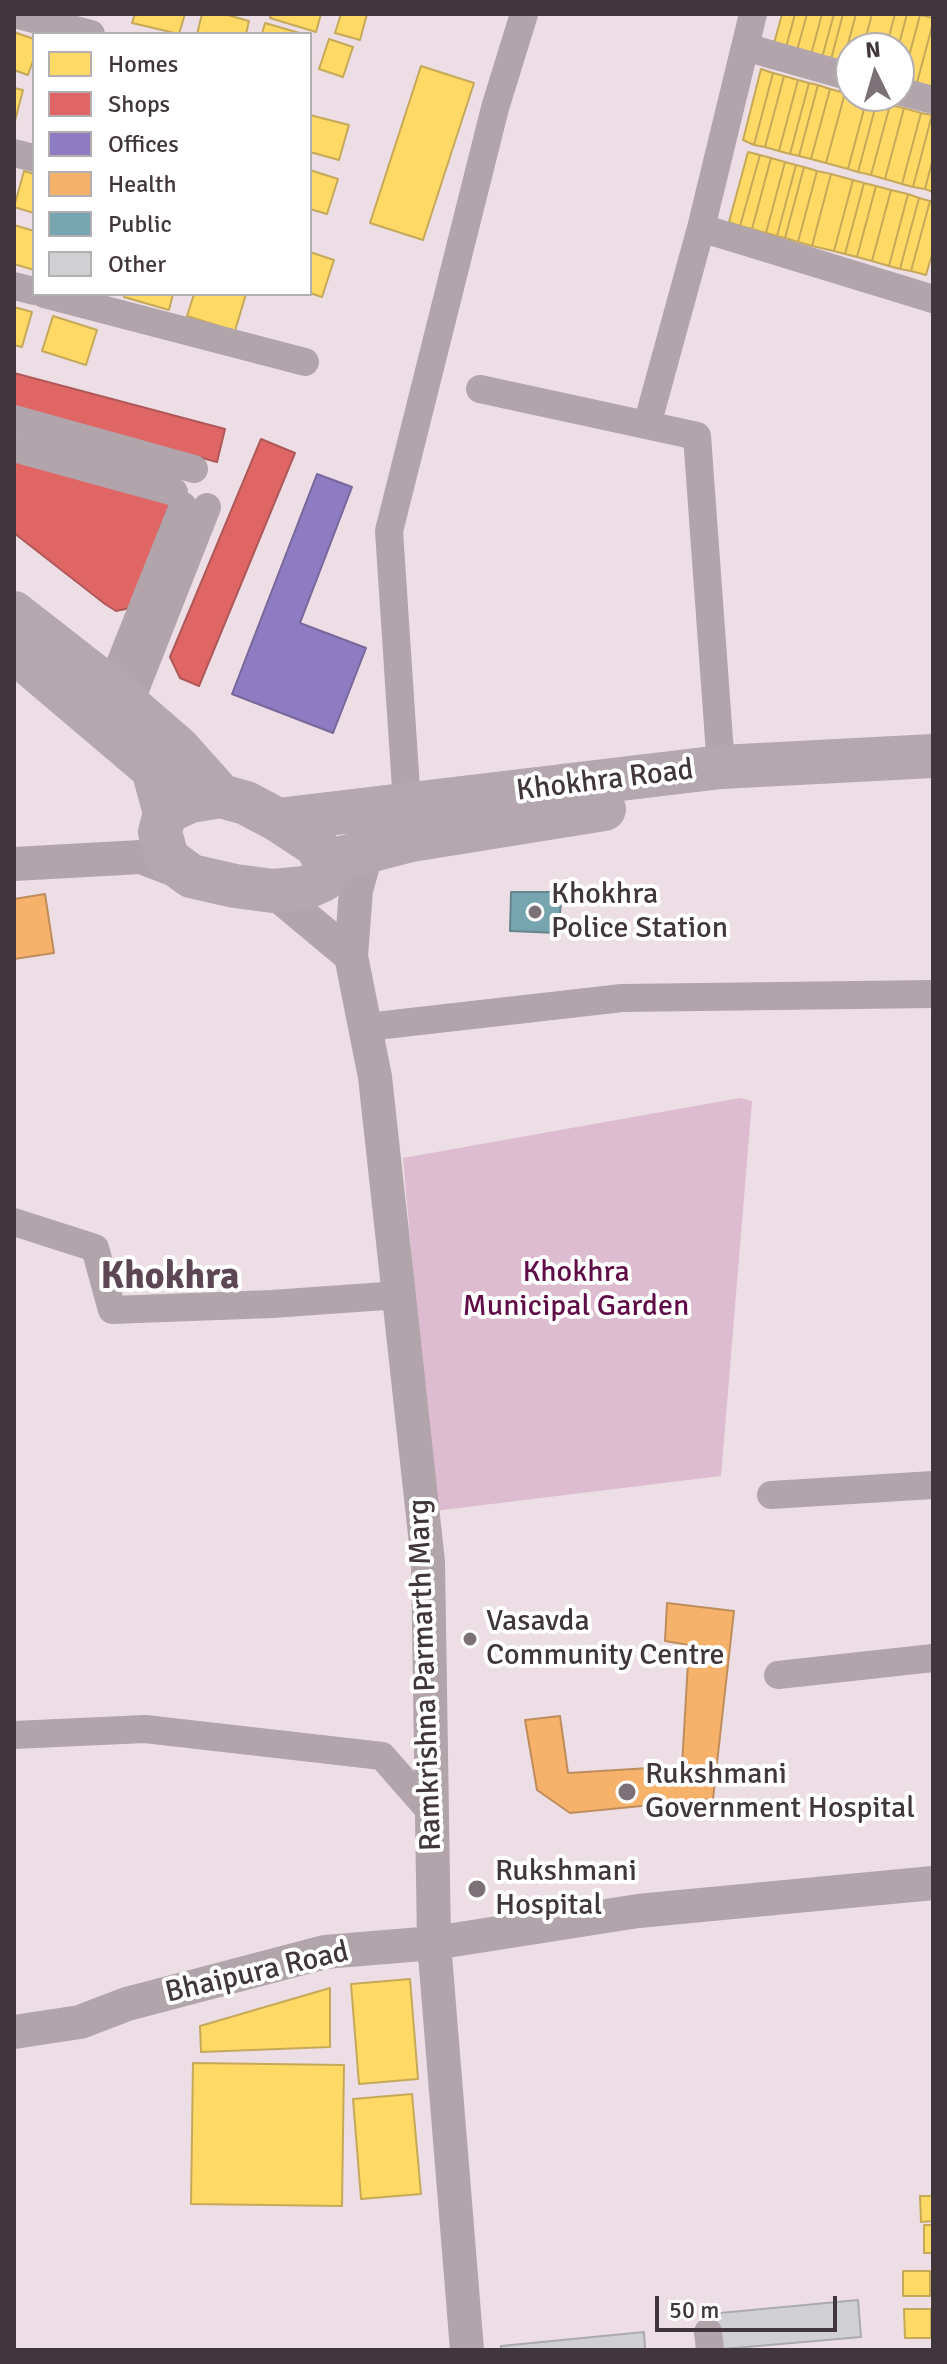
<!DOCTYPE html>
<html>
<head>
<meta charset="utf-8">
<style>
	body { margin:0 }
	#map { position:relative; width:947px; height:2364px; overflow:hidden; background:#eddee6; font-family:Signika,sans-serif }
	canvas { display:block }
	.frame { position:absolute; inset:0; border:16px solid #40363c; pointer-events:none }
	.legend { position:absolute; left:32px; top:32px; width:280px; height:264px; box-sizing:border-box; background:#fff; border:2px solid #b3afb1; margin:0; padding:10px 14px; list-style:none; font-size:24px; color:#40363c }
	.legend li { display:flex; align-items:center; gap:16px; height:40px }
	.legend b { width:40px; border:2px solid #b3afb1 }
	.north { position:absolute; left:835px; top:32px; width:80px; height:80px; box-sizing:border-box; background:#fff; border:2px solid #b3afb1; border-radius:50%; rotate:355deg; font-size:22px; font-weight:700; line-height:32px; text-align:center; color:#40363c }
	.north::after { content:''; display:block; margin:auto; width:28px; height:36px; background:#7d7178; clip-path:polygon(50% 0,100% 100%,50% 72%,0 100%) }
	.scale { position:absolute; left:655px; top:2296px; width:182px; height:36px; box-sizing:border-box; border:4px solid #40363c; border-top:0; padding-left:10px; font-size:24px; line-height:28px; white-space:nowrap; color:#40363c; -webkit-text-stroke:6px #fff; paint-order:stroke }
</style>
</head>
<body>
<div id="map">
<canvas width="947" height="2364"></canvas>
<div class="frame"></div>
<ul class="legend">
<li><b style="height:22px;background:#ffd966"></b>Homes</li>
<li><b style="height:22px;background:#e06666"></b>Shops</li>
<li><b style="height:22px;background:#8e7cc3"></b>Offices</li>
<li><b style="height:22px;background:#f6b26b"></b>Health</li>
<li><b style="height:22px;background:#76a5af"></b>Public</li>
<li><b style="height:22px;background:#d0d0d4"></b>Other</li>
</ul>
<div class="north">N</div>
<div class="scale">50 m</div>
</div>
<script>
const c = document.querySelector('canvas').getContext('2d');
c.lineJoin = 'round';
function paint(path, color) { c.fillStyle = color; c.fill(path, 'evenodd'); }
const toPath = rows => new Path2D(rows.map(r => 'M' + r).join(''));
function strokePath(path, color, width, dash) { c.strokeStyle = color; c.lineWidth = width; c.lineCap = dash ? 'butt' : 'round'; c.setLineDash(dash || []); c.stroke(path); }
function drawText(font, color, halo, rows, align = 'center') {
  c.font = font + ' Signika,sans-serif'; c.lineWidth = 8; c.setLineDash([]); c.textBaseline = 'middle'; c.strokeStyle = halo; c.fillStyle = color; for (const [text, x, y, turn = 0] of rows) {
    c.save(); c.translate(x, y); c.rotate((+turn || 0) * Math.PI / 180); c.textAlign = isNaN(turn) ? turn : align; if (halo) c.strokeText(text, 0, 0); c.fillText(text, 0, 0); c.restore();
  }
}
paint(toPath([
	[740,1098,752,1101,721,1476,434,1511,403,1158]
]), '#dcbcce');
const homes = toPath([
	[135,14,185,14,179,34,132,23,135,14],
	[202,14,224,14,249,21,246,34,197,34,202,14],
	[271,14,321,14,316,32,270,18,271,14],
	[341,14,367,14,360,40,335,33,341,14],
	[782,14,795,14,784,55,772,51,782,14],
	[795,14,807,14,795,58,784,55,795,14],
	[807,14,822,14,809,62,795,58,807,14],
	[822,14,834,14,820,65,809,62,822,14],
	[834,14,843,14,829,67,820,65,834,14],
	[843,14,856,14,841,70,829,67,843,14],
	[856,14,872,14,863,48,851,48,851,73,841,70,856,14],
	[872,14,895,14,886,48,863,48,872,14],
	[895,14,907,14,898,48,886,48,895,14],
	[907,14,920,15,901,86,899,85,898,48,907,14],
	[920,15,933,18,933,23,915,90,901,86,920,15],
	[265,23,303,34,262,34,265,23],
	[933,23,933,90,915,90,933,23],
	[14,32,34,39,34,58,28,75,14,70,14,32],
	[329,39,353,47,343,77,319,69,329,39],
	[421,66,474,83,423,240,370,223,421,66],
	[761,69,773,73,754,145,743,140,761,69],
	[773,73,784,76,765,147,754,145,773,73],
	[784,76,798,80,779,151,765,147,784,76],
	[798,80,809,83,790,154,779,151,798,80],
	[809,83,818,85,799,156,790,154,809,83],
	[818,85,830,89,811,159,799,156,818,85],
	[14,88,23,90,14,125,14,88],
	[830,89,845,93,826,163,811,159,830,89],
	[845,93,867,98,848,169,826,163,845,93],
	[867,98,877,101,858,172,848,169,867,98],
	[877,101,890,105,871,175,858,172,877,101],
	[890,105,904,108,885,179,871,175,890,105],
	[904,108,921,113,902,184,885,179,904,108],
	[921,113,932,115,913,187,902,184,921,113],
	[310,115,349,125,339,160,310,152,310,115],
	[932,115,933,158,925,189,913,187,932,115],
	[748,152,760,155,740,226,729,222,748,152],
	[760,155,771,158,752,229,740,226,760,155],
	[771,158,785,162,766,233,752,229,771,158],
	[933,158,933,192,925,189,933,158],
	[785,162,796,165,777,236,766,233,785,162],
	[796,165,804,167,785,238,777,236,796,165],
	[804,167,817,171,798,242,785,238,804,167],
	[310,170,338,179,327,214,310,209,310,170],
	[24,171,34,174,34,213,14,207,24,171],
	[817,171,831,174,812,246,798,242,817,171],
	[831,174,853,180,834,251,812,246,831,174],
	[853,180,864,183,845,254,834,251,853,180],
	[864,183,876,186,857,257,845,254,864,183],
	[876,186,891,190,872,261,857,257,876,186],
	[891,190,908,194,889,266,872,261,891,190],
	[908,194,919,198,900,269,889,266,908,194],
	[919,198,930,201,911,271,900,269,919,198],
	[930,201,933,201,933,251,926,275,911,271,930,201],
	[14,225,34,231,34,270,14,264,14,225],
	[310,252,334,260,322,297,310,293,310,252],
	[125,294,173,294,169,310,124,297,125,294],
	[194,294,246,294,235,331,187,316,194,294],
	[14,307,32,312,22,347,14,345,14,307],
	[53,316,97,330,86,365,42,351,53,316],
	[410,1979,418,2079,359,2084,351,1984,410,1979],
	[330,1988,330,2047,201,2052,200,2026,330,1988],
	[193,2063,344,2065,342,2206,191,2204,193,2063],
	[412,2094,421,2194,361,2199,353,2099,412,2094],
	[920,2196,933,2196,933,2221,921,2222,920,2196],
	[924,2225,933,2225,933,2253,924,2253,924,2225],
	[903,2271,930,2271,930,2296,903,2296,903,2271],
	[904,2309,931,2309,931,2338,905,2338,904,2309]
]);
paint(homes, '#ffd966');
strokePath(homes, '#c6a859', 2);
const shops = toPath([
	[14,373,225,429,217,462,14,407,14,373],
	[261,439,295,453,199,686,180,678,170,657,261,439],
	[14,448,174,492,130,608,116,611,105,604,14,533,14,448]
]);
paint(shops, '#e06666');
strokePath(shops, '#b05859', 2);
const offices = toPath([
	[317,474,352,487,300,623,366,648,333,733,232,694,317,474]
]);
paint(offices, '#8e7cc3');
strokePath(offices, '#77679a', 2);
const health = toPath([
	[45,894,54,953,14,959,14,899,45,894],
	[667,1603,734,1611,713,1799,570,1813,537,1790,525,1720,560,1716,568,1773,682,1766,689,1645,665,1641,667,1603]
]);
paint(health, '#f6b26b');
strokePath(health, '#bf8d5d', 2);
const public = toPath([
	[511,892,562,892,558,933,510,931,511,892]
]);
paint(public, '#76a5af');
strokePath(public, '#66848c', 2);
const building = toPath([
	[858,2300,861,2337,712,2350,709,2314,858,2300],
	[644,2332,645,2350,501,2350,501,2346,644,2332]
]);
paint(building, '#d0d0d4');
strokePath(building, '#abaaae', 2);
strokePath(toPath([
	[14,14,91,34],
	[745,47,851,77],
	[899,91,933,100],
	[14,153,34,158],
	[701,228,933,299],
	[14,286,34,291],
	[44,294,305,362],
	[480,389,697,436,721,767],
	[14,419,194,469],
	[647,425,701,228,753,14],
	[14,448,174,492],
	[110,689,183,506],
	[129,705,207,507],
	[408,819,389,531,495,108,524,14],
	[367,1027,622,998,933,994],
	[14,1222,95,1248,112,1310,272,1304,399,1295],
	[771,1495,933,1485],
	[778,1675,933,1658],
	[14,1735,145,1729,382,1756,432,1813],
	[708,2332,710,2350]
]), '#b1a4aa', 28);
strokePath(toPath([
	[367,851,356,890,351,956,375,1077,428,1562,434,1943,467,2350],
	[14,864,141,857,186,874],
	[273,891,351,956],
	[14,2032,80,2022,127,2004,325,1952,434,1943,638,1911,933,1883]
]), '#b1a4aa', 34);
strokePath(toPath([
	[14,613,96,677,178,748,221,796],
	[14,651,153,769,165,813],
	[221,796,246,803,278,820,316,845,326,862,323,880,305,888,273,891,235,886,191,876,167,858,160,832,165,813,190,801,221,796],
	[278,820,721,767,933,756],
	[326,862,411,840,604,809]
]), '#b4a7af', 44);
for (const [x, y, r, color] of [
	[535,912,8,"#7d7178"],
	[470,1639,8,"#7d7178"],
	[627,1792,10,"#7d7178"],
	[477,1889,10,"#7d7178"]
]) { const dot = new Path2D(); dot.arc(x, y, r, 0, 2 * Math.PI); c.fillStyle = color; c.fill(dot); strokePath(dot, '#fff', 3); }
drawText('30px', '#40363c', '#fff', [
	["Khokhra Road",605,781,-7],
	["Ramkrishna Parmarth Marg",426,1675,-92],
	["Bhaipura Road",257,1973,-13]
]);
drawText('30px', '#40363c', '#fff', [
	["Khokhra",551,895],
	["Police Station",551,929],
	["Vasavda",486,1622],
	["Community Centre",486,1656],
	["Rukshmani",645,1775],
	["Government Hospital",645,1809],
	["Rukshmani",495,1872],
	["Hospital",495,1906]
], 'left');
drawText('30px', '#600c47', '#fff', [
	["Khokhra",576,1273],
	["Municipal Garden",576,1307]
]);
drawText('bold 38px', '#5e4754', '#fff', [
	["Khokhra",170,1278]
]);
</script>
</body>
</html>
